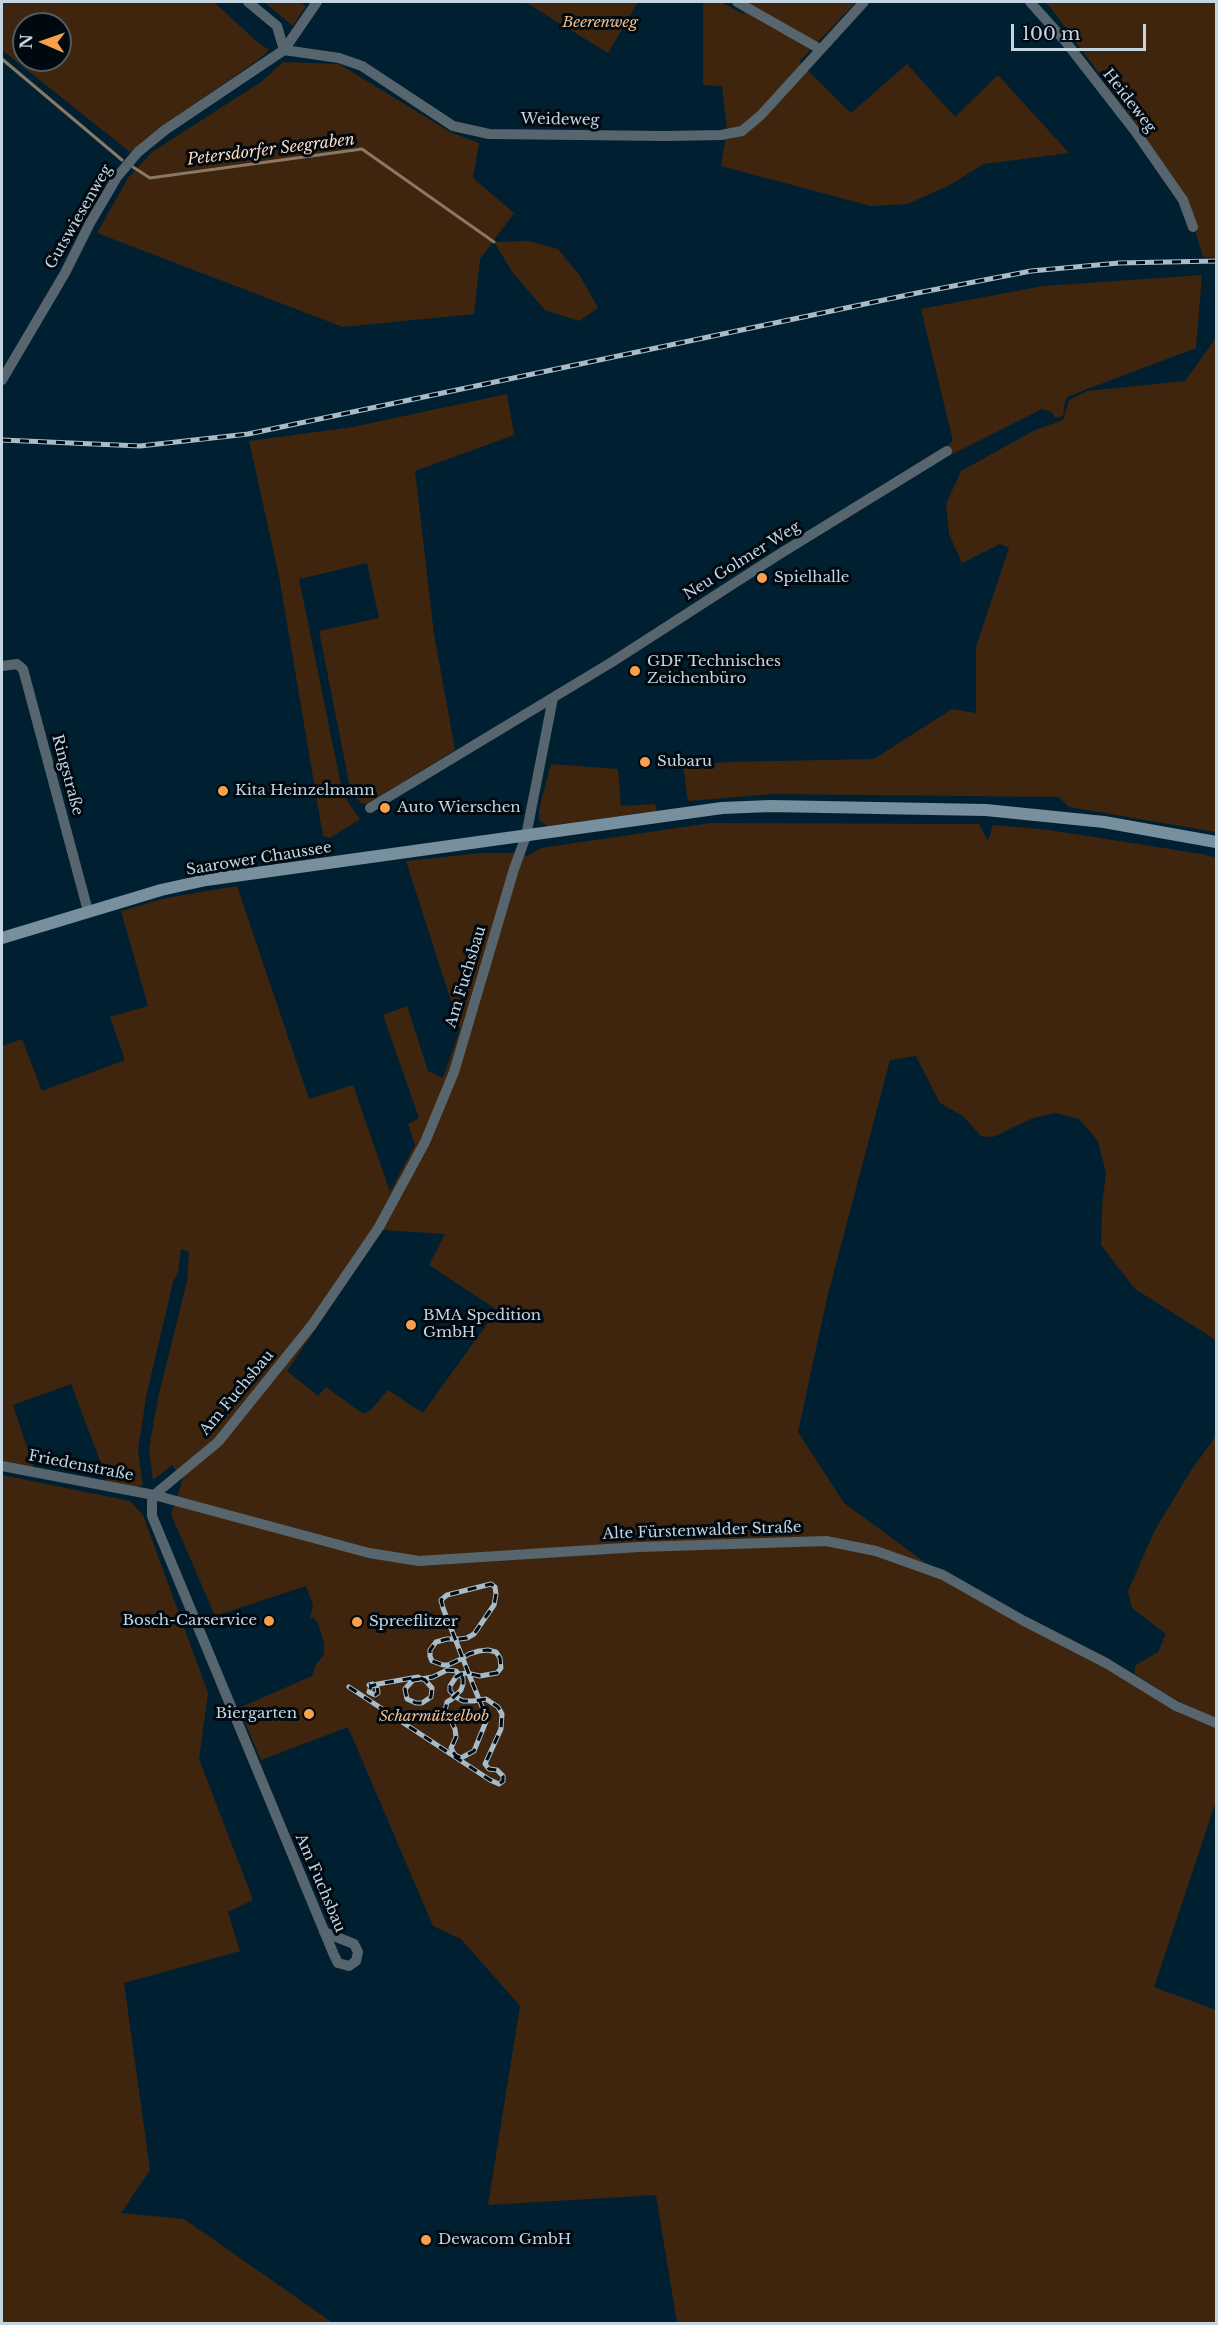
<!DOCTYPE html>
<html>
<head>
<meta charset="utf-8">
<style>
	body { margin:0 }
	#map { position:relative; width:1218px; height:2325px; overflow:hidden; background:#002031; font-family:"Libre Baskerville",serif }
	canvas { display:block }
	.frame { position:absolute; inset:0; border:3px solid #c3d5e0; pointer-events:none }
	.north { position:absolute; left:12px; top:12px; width:60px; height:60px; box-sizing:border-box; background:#010910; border:2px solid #4f5b63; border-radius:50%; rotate:272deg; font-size:16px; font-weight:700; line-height:24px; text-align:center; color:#c3d5e0 }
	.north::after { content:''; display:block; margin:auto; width:21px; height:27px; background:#f8a04b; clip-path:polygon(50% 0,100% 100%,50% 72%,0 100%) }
	.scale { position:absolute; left:1011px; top:24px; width:135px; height:27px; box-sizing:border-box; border:3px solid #c3d5e0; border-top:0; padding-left:8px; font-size:18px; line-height:21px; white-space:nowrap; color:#c3d5e0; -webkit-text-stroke:4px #010910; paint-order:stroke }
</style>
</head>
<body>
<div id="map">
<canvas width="1218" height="2325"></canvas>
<div class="frame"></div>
<div class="north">N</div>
<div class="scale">100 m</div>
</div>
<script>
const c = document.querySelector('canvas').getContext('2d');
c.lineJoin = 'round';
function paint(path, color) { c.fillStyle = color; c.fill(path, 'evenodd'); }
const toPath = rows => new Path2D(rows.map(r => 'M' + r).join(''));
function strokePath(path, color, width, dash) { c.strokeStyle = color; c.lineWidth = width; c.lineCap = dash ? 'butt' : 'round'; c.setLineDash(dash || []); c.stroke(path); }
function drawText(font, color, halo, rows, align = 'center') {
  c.font = font + ' "Libre Baskerville",serif'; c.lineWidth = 6; c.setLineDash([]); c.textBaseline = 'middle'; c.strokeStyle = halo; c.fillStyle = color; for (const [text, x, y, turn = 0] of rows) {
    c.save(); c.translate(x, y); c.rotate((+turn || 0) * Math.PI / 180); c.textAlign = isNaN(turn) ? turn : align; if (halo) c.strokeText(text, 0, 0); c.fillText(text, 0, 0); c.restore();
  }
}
paint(toPath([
	[2,2,214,2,255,40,269,50,258,60,157,130,130,152,2,50],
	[24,24,60,24,60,60,24,60],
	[264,2,300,2,306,6,293,26],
	[525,2,638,2,608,53],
	[703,2,721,2,743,14,752,2,856,2,799,62,851,113,907,64,955,117,998,75,1069,153,984,164,946,187,907,204,871,206,721,166,727,129,722,86,703,85],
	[1044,2,1216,2,1216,257,1203,257,1184,193,1127,111,1050,7],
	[283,62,339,64,450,132,479,143,473,178,514,213,480,259,474,314,343,327,97,233,128,178,152,152,261,82],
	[529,241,558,249,580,276,598,308,579,321,545,310,513,273,494,242],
	[1202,275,1196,348,1069,396,1065,401,1063,416,1055,418,1052,412,1042,409,949,456,945,448,953,441,921,309,1043,286],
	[1216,338,1216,832,1069,807,1059,797,774,794,688,801,683,766,729,762,874,759,952,709,976,713,976,647,1009,548,1000,544,962,563,949,534,946,504,961,471,1035,430,1063,420,1069,400,1087,391,1185,381],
	[507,394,514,435,415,471,434,634,455,750,367,804,361,803,351,792,319,631,379,618,367,563,299,579,343,795,360,819,330,838,323,836,279,576,249,441,353,427],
	[551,764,618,769,621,806,655,804,657,811,547,826,539,820,539,809],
	[711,823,979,824,988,841,993,825,1049,830,1202,854,1216,858,1216,1340,1135,1289,1101,1245,1102,1207,1106,1173,1098,1141,1079,1119,1056,1113,1033,1118,993,1137,981,1136,963,1116,940,1103,916,1056,890,1060,827,1298,798,1432,844,1503,949,1580,1216,1727,1216,1801,1154,1987,1216,2010,1216,2323,677,2323,656,2195,488,2205,520,2006,461,1939,433,1926,348,1727,261,1760,239,1708,312,1676,315,1666,324,1654,324,1642,319,1626,314,1617,310,1619,313,1605,306,1586,215,1616,171,1514,183,1479,172,1465,153,1480,149,1449,158,1398,187,1281,189,1252,181,1249,178,1272,173,1282,146,1397,138,1451,143,1485,137,1487,108,1482,71,1384,13,1405,34,1468,2,1461,2,1046,22,1039,42,1091,125,1060,110,1017,148,1006,121,911,166,898,237,886,309,1099,353,1085,390,1192,415,1145,408,1124,419,1118,383,1015,407,1006,428,1071,443,1078,460,1029,406,861,482,853,513,853,527,856,541,848],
	[383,1230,445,1234,429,1265,497,1310,423,1413,388,1390,371,1410,363,1414,326,1387,318,1396,287,1371],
	[1216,1436,1216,1718,1180,1702,1134,1674,1136,1665,1158,1652,1166,1634,1132,1608,1128,1591,1155,1530,1190,1472],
	[2,1475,130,1501,143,1515,208,1693,199,1759,253,1900,228,1912,240,1951,124,1983,150,2170,121,2213,184,2219,333,2323,2,2323]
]), '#3f250d');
strokePath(toPath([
	[2,59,122,160],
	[133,167,150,178,362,149,494,242]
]), '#897867', 3);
strokePath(toPath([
	[248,2,277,26,284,50,339,58,362,66,453,126,489,134,665,136,721,135,742,131,761,115,864,2],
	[737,2,820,49],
	[1030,2,1065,41,1135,131,1183,200,1193,227],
	[2,380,65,273,90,223,117,177,138,152,165,130,284,50,317,2],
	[2,666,17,664,23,669,88,911],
	[370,808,612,662,778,555,947,451],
	[2,1466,154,1495,369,1553,419,1561,639,1547,826,1541,876,1551,943,1575,1024,1621,1106,1663,1176,1706,1216,1723],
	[324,1932,354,1944,358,1952,356,1961,349,1966,338,1963,334,1955,152,1516,152,1501,154,1495,218,1442,312,1325,379,1227,425,1142,454,1072,514,869,526,836,553,698]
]), '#57666e', 10);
strokePath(toPath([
	[2,938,161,890,206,880,722,808,770,806,986,810,1104,822,1216,842]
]), '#788f9d', 12);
const rail = toPath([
	[2,440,140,446,248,434,917,293,1031,271,1119,263,1216,261],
	[349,1687,490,1780,499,1784,503,1781,503,1776,497,1770,489,1769,485,1764,501,1729,502,1714,498,1707,486,1699,473,1701,463,1701,456,1697,450,1691,450,1686,456,1677,461,1674,466,1673,480,1676,497,1673,501,1668,500,1658,496,1652,488,1650,479,1651,469,1654,461,1659,448,1665,443,1665,432,1661,430,1656,430,1650,436,1642,447,1639,460,1639,467,1638,474,1634,494,1605,496,1594,495,1587,491,1584,447,1595,441,1600,443,1608,472,1682,483,1709,487,1719,474,1751,461,1758,455,1755,451,1748,456,1737,455,1729,451,1721,444,1715,447,1702,452,1699,461,1690,463,1684,463,1678,456,1671,447,1670,433,1677,421,1679,413,1680,405,1689,407,1699,416,1703,422,1703,431,1697,432,1688,425,1680,418,1677,378,1684,371,1686,369,1692,375,1695,378,1693,377,1687,373,1684,369,1685]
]);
strokePath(rail, '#a8bcc8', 5);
strokePath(rail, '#010910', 3, [9]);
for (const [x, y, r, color] of [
	[762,578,6,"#f8a04b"],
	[635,671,6,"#f8a04b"],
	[645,762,6,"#f8a04b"],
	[223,791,6,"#f8a04b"],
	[385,808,6,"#f8a04b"],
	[411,1325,6,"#f8a04b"],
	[269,1621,6,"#f8a04b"],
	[357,1622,6,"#f8a04b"],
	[309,1714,6,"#f8a04b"],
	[426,2240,6,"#f8a04b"]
]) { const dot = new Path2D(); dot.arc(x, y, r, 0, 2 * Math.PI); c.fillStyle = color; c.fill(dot); strokePath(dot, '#010910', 2); }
drawText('italic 15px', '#f6bd8c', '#010910', [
	["Beerenweg",600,23],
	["Scharmützelbob",434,1717]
]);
drawText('15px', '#c3d5e0', '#010910', [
	["Heideweg",1129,101,52],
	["Weideweg",560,120,1],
	["Gutswiesenweg",79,217,-60],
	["Neu Golmer Weg",742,561,-32],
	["Ringstraße",67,775,75],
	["Saarower Chaussee",259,859,-9],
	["Am Fuchsbau",466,977,-73],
	["Am Fuchsbau",237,1393,-50],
	["Friedenstraße",81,1466,11],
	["Alte Fürstenwalder Straße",702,1531,-2],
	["Am Fuchsbau",320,1883,67]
]);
drawText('15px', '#c3d5e0', '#010910', [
	["Spielhalle",774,578],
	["GDF Technisches",647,662],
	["Zeichenbüro",647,679],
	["Subaru",657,762],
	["Kita Heinzelmann",235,791],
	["Auto Wierschen",397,808],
	["BMA Spedition",423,1316],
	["GmbH",423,1333],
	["Bosch-Carservice",257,1621,"right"],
	["Spreeflitzer",369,1622],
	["Biergarten",297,1714,"right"],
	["Dewacom GmbH",438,2240]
], 'left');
drawText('italic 16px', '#fedbbe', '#010910', [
	["Petersdorfer Seegraben",271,150,-7]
]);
</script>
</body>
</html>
